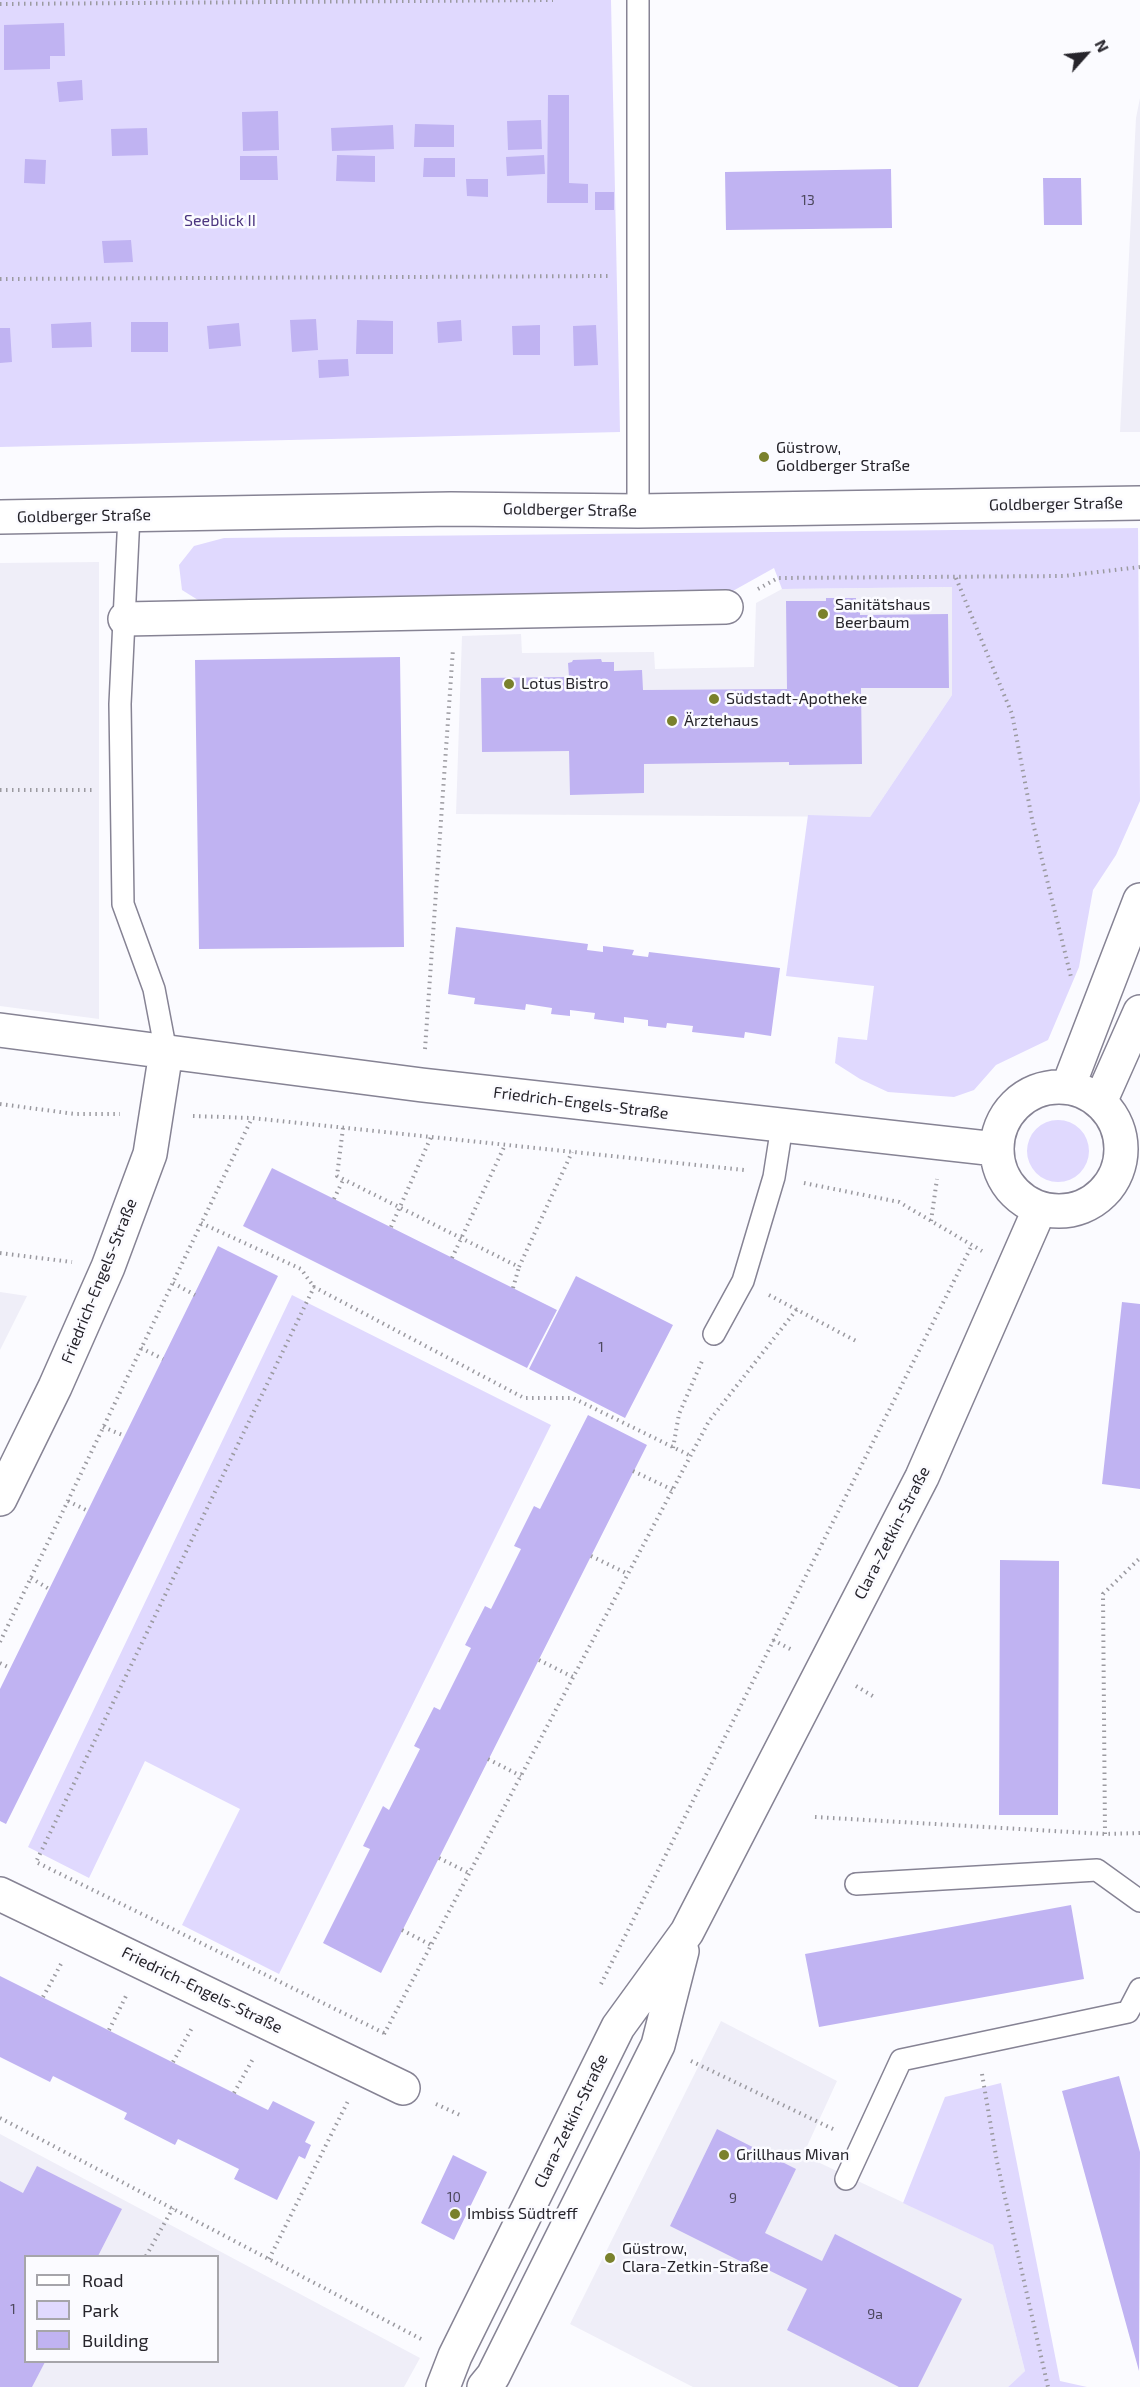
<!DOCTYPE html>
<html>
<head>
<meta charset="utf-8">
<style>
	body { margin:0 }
	#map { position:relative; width:1140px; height:2387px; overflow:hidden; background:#fbfbff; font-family:"Exo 2",sans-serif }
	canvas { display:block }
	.legend { position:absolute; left:24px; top:2255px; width:195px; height:108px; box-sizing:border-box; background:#fbfbff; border:2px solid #a6a5aa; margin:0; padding:8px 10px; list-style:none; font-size:18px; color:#26242b }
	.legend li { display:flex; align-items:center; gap:12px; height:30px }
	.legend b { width:30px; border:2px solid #a6a5aa }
	.north { position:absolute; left:1056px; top:24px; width:60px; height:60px; -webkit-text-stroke:4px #fbfbff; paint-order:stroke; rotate:63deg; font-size:16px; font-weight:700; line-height:24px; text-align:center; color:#26242b }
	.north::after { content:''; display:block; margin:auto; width:21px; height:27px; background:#26242b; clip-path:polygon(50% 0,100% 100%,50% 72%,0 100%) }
</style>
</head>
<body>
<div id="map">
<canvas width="1140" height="2387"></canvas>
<ul class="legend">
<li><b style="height:8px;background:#fff"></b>Road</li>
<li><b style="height:16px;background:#e0d9fe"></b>Park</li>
<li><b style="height:16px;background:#c0b3f2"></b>Building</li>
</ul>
<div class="north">N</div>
</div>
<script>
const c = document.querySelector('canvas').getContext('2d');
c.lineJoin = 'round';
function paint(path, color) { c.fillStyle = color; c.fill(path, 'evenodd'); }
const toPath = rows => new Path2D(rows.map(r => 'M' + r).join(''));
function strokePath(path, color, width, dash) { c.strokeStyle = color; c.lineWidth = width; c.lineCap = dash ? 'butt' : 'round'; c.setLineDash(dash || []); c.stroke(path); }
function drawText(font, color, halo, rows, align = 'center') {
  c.font = font + ' "Exo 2",sans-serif'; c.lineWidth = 5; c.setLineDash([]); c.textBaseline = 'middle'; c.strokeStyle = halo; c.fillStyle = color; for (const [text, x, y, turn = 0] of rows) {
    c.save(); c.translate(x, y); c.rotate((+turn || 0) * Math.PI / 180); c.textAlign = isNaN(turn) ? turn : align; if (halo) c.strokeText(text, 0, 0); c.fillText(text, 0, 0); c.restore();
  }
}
paint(toPath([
	[1140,98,1140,432,1120,432,1136,118],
	[99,562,99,1019,0,1006,0,563],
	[952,587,952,695,870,817,456,814,462,636,521,634,522,653,654,652,655,669,754,667,756,603,782,589],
	[0,1292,27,1296,0,1350],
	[721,2021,837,2081,803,2155,993,2245,1025,2371,1008,2387,693,2387,570,2324],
	[0,2134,420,2358,404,2387,0,2387],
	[26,2256,218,2256,218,2362,26,2362]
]), '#efeef8');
paint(toPath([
	[0,0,611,0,620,432,0,447],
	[1138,528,1140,801,1116,855,1093,890,1079,967,1048,1040,996,1065,974,1090,954,1097,888,1092,860,1079,835,1063,838,1037,867,1040,874,986,786,976,808,815,870,817,952,695,952,587,782,589,774,568,731,592,198,600,182,590,179,565,194,546,224,538],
	'1027 1151a31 31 0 1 1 62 0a31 31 0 1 1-62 0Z',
	[292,1295,551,1425,279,1974,182,1925,240,1809,145,1761,89,1878,28,1847],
	[1001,2083,1060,2381,1087,2387,1008,2387,1025,2371,993,2245,903,2203,945,2097]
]), '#e0d9fe');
paint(toPath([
	[64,23,65,56,50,56,50,69,4,70,4,25],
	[82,80,83,100,59,102,57,82],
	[548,95,569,95,569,183,588,184,588,203,547,203],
	[278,111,279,150,243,151,242,112],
	[541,120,542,149,508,150,507,121],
	[415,124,454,125,454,147,414,147],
	[393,125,394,149,332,151,331,128],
	[147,128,148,155,112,156,111,129],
	[337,155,375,156,375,182,336,181],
	[544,155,545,174,507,176,506,157],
	[240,156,277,156,278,180,240,180],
	[424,158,455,158,455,177,423,177],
	[25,159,46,160,45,184,24,183],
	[891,169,892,228,726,230,725,172],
	[1043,178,1081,178,1082,225,1044,225],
	[466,179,488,179,488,197,467,196],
	[595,192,614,192,614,210,595,210],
	[131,240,133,262,104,263,102,241],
	[316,319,318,350,292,352,290,320],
	[357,320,393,321,393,354,356,354],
	[461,320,462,341,438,343,437,322],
	[91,322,92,347,52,348,51,324],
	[131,322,168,322,168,352,131,352],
	[239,323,241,346,209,349,207,326],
	[540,325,540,355,513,355,512,326],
	[596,325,598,365,574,366,573,326],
	[0,328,10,328,12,362,0,363],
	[348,359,349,376,319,378,318,360],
	[826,598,856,598,856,601,860,600,860,615,948,614,949,688,861,688,862,764,789,765,789,762,644,764,644,793,570,795,569,751,482,752,481,678,569,677,568,663,572,662,573,660,601,659,602,662,614,662,614,671,642,670,643,690,787,689,786,601,826,601],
	[400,657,404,947,199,949,195,660],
	[456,927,588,944,587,950,603,952,603,946,634,950,632,955,648,957,649,952,780,968,771,1036,745,1032,744,1038,692,1032,693,1026,667,1023,666,1028,648,1026,648,1020,624,1017,624,1023,594,1019,595,1013,570,1010,570,1016,551,1014,552,1008,526,1004,525,1010,474,1004,475,998,448,994],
	[272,1168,557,1310,527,1368,243,1226],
	[218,1246,278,1276,6,1824,0,1821,0,1689],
	[576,1276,673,1325,625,1418,529,1369],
	[1122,1302,1140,1304,1140,1489,1102,1484],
	[588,1415,647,1445,381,1973,323,1943,370,1849,363,1846,383,1806,389,1810,420,1749,414,1746,434,1707,440,1710,471,1648,465,1645,485,1606,491,1609,521,1549,514,1546,534,1506,540,1509],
	[1000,1560,1059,1561,1058,1815,999,1815],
	[1071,1905,1084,1979,819,2027,805,1954],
	[0,1976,268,2110,273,2101,315,2122,305,2142,311,2145,305,2159,299,2156,277,2200,234,2179,239,2169,178,2139,175,2145,124,2119,127,2113,53,2076,50,2082,0,2057],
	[1119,2076,1140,2152,1139,2371,1062,2091],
	[717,2129,796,2169,765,2233,822,2261,835,2234,962,2299,918,2387,899,2387,787,2330,807,2289,750,2261,748,2265,670,2226],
	[453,2155,487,2172,454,2240,421,2223],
	[37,2166,122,2209,98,2256,26,2256,26,2362,45,2362,32,2387,0,2387,0,2181,23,2193]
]), '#c0b3f2');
const service = toPath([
	[638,0,638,511],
	[129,515,120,704,123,904,154,989,166,1052],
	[714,1334,743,1281,774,1177,782,1126],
	[856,1884,1097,1870,1140,1901],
	[846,2179,901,2060,1128,2012,1140,1989]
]);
const minor = toPath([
	[125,619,726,607],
	[0,1030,422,1085,996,1149],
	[1068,1087,1140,900],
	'997 1149a62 62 0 1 1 124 0a62 62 0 1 1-124 0Z',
	[1100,1102,1140,1012],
	[0,1499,55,1387,108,1267,150,1154,166,1052],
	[0,1894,403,2088],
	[443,2387,455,2356,618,2027,687,1932,922,1477,1040,1208],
	[484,2387,493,2376,658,2045,682,1951]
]);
const secondary = toPath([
	[0,517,451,509,638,511,1140,503]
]);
strokePath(service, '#868394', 24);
strokePath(minor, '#868394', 36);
strokePath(secondary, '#868394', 36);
strokePath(toPath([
	[0,4,553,0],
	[0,279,608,276],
	[956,578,1012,714,1032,819,1071,977],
	[758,589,778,578,1064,576,1140,567],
	[0,790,92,790],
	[425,1049,453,649],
	[0,1104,75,1114,120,1114],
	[193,1116,252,1118,744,1170],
	[343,1128,337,1176,519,1267,572,1152],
	[804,1183,899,1202,982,1251],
	[334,1199,343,1180],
	[931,1221,937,1179],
	[201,1223,301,1269,314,1287],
	[391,1227,431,1137],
	[0,1253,72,1262],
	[452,1258,505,1145],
	[173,1283,195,1295],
	[513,1288,519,1267],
	[769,1295,856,1341],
	[141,1348,163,1359],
	[103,1427,125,1436],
	[673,1448,679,1414,702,1361],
	[633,1471,673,1490],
	[68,1501,88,1511],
	[591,1556,628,1574],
	[31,1578,49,1589],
	[773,1640,792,1650],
	[0,1642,252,1118],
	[539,1660,573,1677],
	[0,1663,10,1668],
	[856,1686,876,1698],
	[488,1759,521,1776],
	[815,1817,1105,1834,1140,1833],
	[1105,1834,1103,1594,1140,1558],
	[439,1858,469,1873],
	[402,1930,431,1945],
	[601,1984,972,1245],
	[43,1997,61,1964],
	[109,2030,126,1996],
	[384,2033,36,1862,314,1287,524,1398,573,1398,691,1456],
	[384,2034,709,1421,797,1309],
	[691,2061,835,2130],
	[173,2062,193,2026],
	[982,2074,997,2162,1048,2387],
	[234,2093,254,2057],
	[436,2104,462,2116],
	[0,2118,423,2340],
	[146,2256,173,2208],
	[269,2259,348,2101]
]), '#9b9aa0', 4, [1.5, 4.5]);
strokePath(service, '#fff', 21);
strokePath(minor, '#fff', 33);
strokePath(secondary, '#fff', 33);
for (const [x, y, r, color] of [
	[764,457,6,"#7a812c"],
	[823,614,6,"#7a812c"],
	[509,684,6,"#7a812c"],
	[714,699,6,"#7a812c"],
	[672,721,6,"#7a812c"],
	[724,2155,6,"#7a812c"],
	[455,2214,6,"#7a812c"],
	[610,2258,6,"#7a812c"]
]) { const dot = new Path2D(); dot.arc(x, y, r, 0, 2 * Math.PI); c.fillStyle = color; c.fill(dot); strokePath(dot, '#fbfbff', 2); }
drawText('14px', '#4c485d', null, [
	["13",808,200],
	["1",601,1347],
	["10",454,2197],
	["9",733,2198],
	["1",13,2309],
	["9a",875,2314]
]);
drawText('16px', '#4d3780', '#fbfbff', [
	["Seeblick II",220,221]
]);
drawText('16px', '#26242b', '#fbfbff', [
	["Güstrow,",776,448],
	["Goldberger Straße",776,466],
	["Sanitätshaus",835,605],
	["Beerbaum",835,623],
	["Lotus Bistro",521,684],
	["Südstadt-Apotheke",726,699],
	["Ärztehaus",684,721],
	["Grillhaus Mivan",736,2155],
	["Imbiss Südtreff",467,2214],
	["Güstrow,",622,2249],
	["Clara-Zetkin-Straße",622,2267]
], 'left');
drawText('16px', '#26242b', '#fbfbff', [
	["Goldberger Straße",1056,504,-1],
	["Goldberger Straße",570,510,1],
	["Goldberger Straße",84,516,-1],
	["Friedrich-Engels-Straße",581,1103,7],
	["Friedrich-Engels-Straße",99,1281,-68],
	["Clara-Zetkin-Straße",892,1533,-63],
	["Friedrich-Engels-Straße",202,1990,26],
	["Clara-Zetkin-Straße",571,2121,-64]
]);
</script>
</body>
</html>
